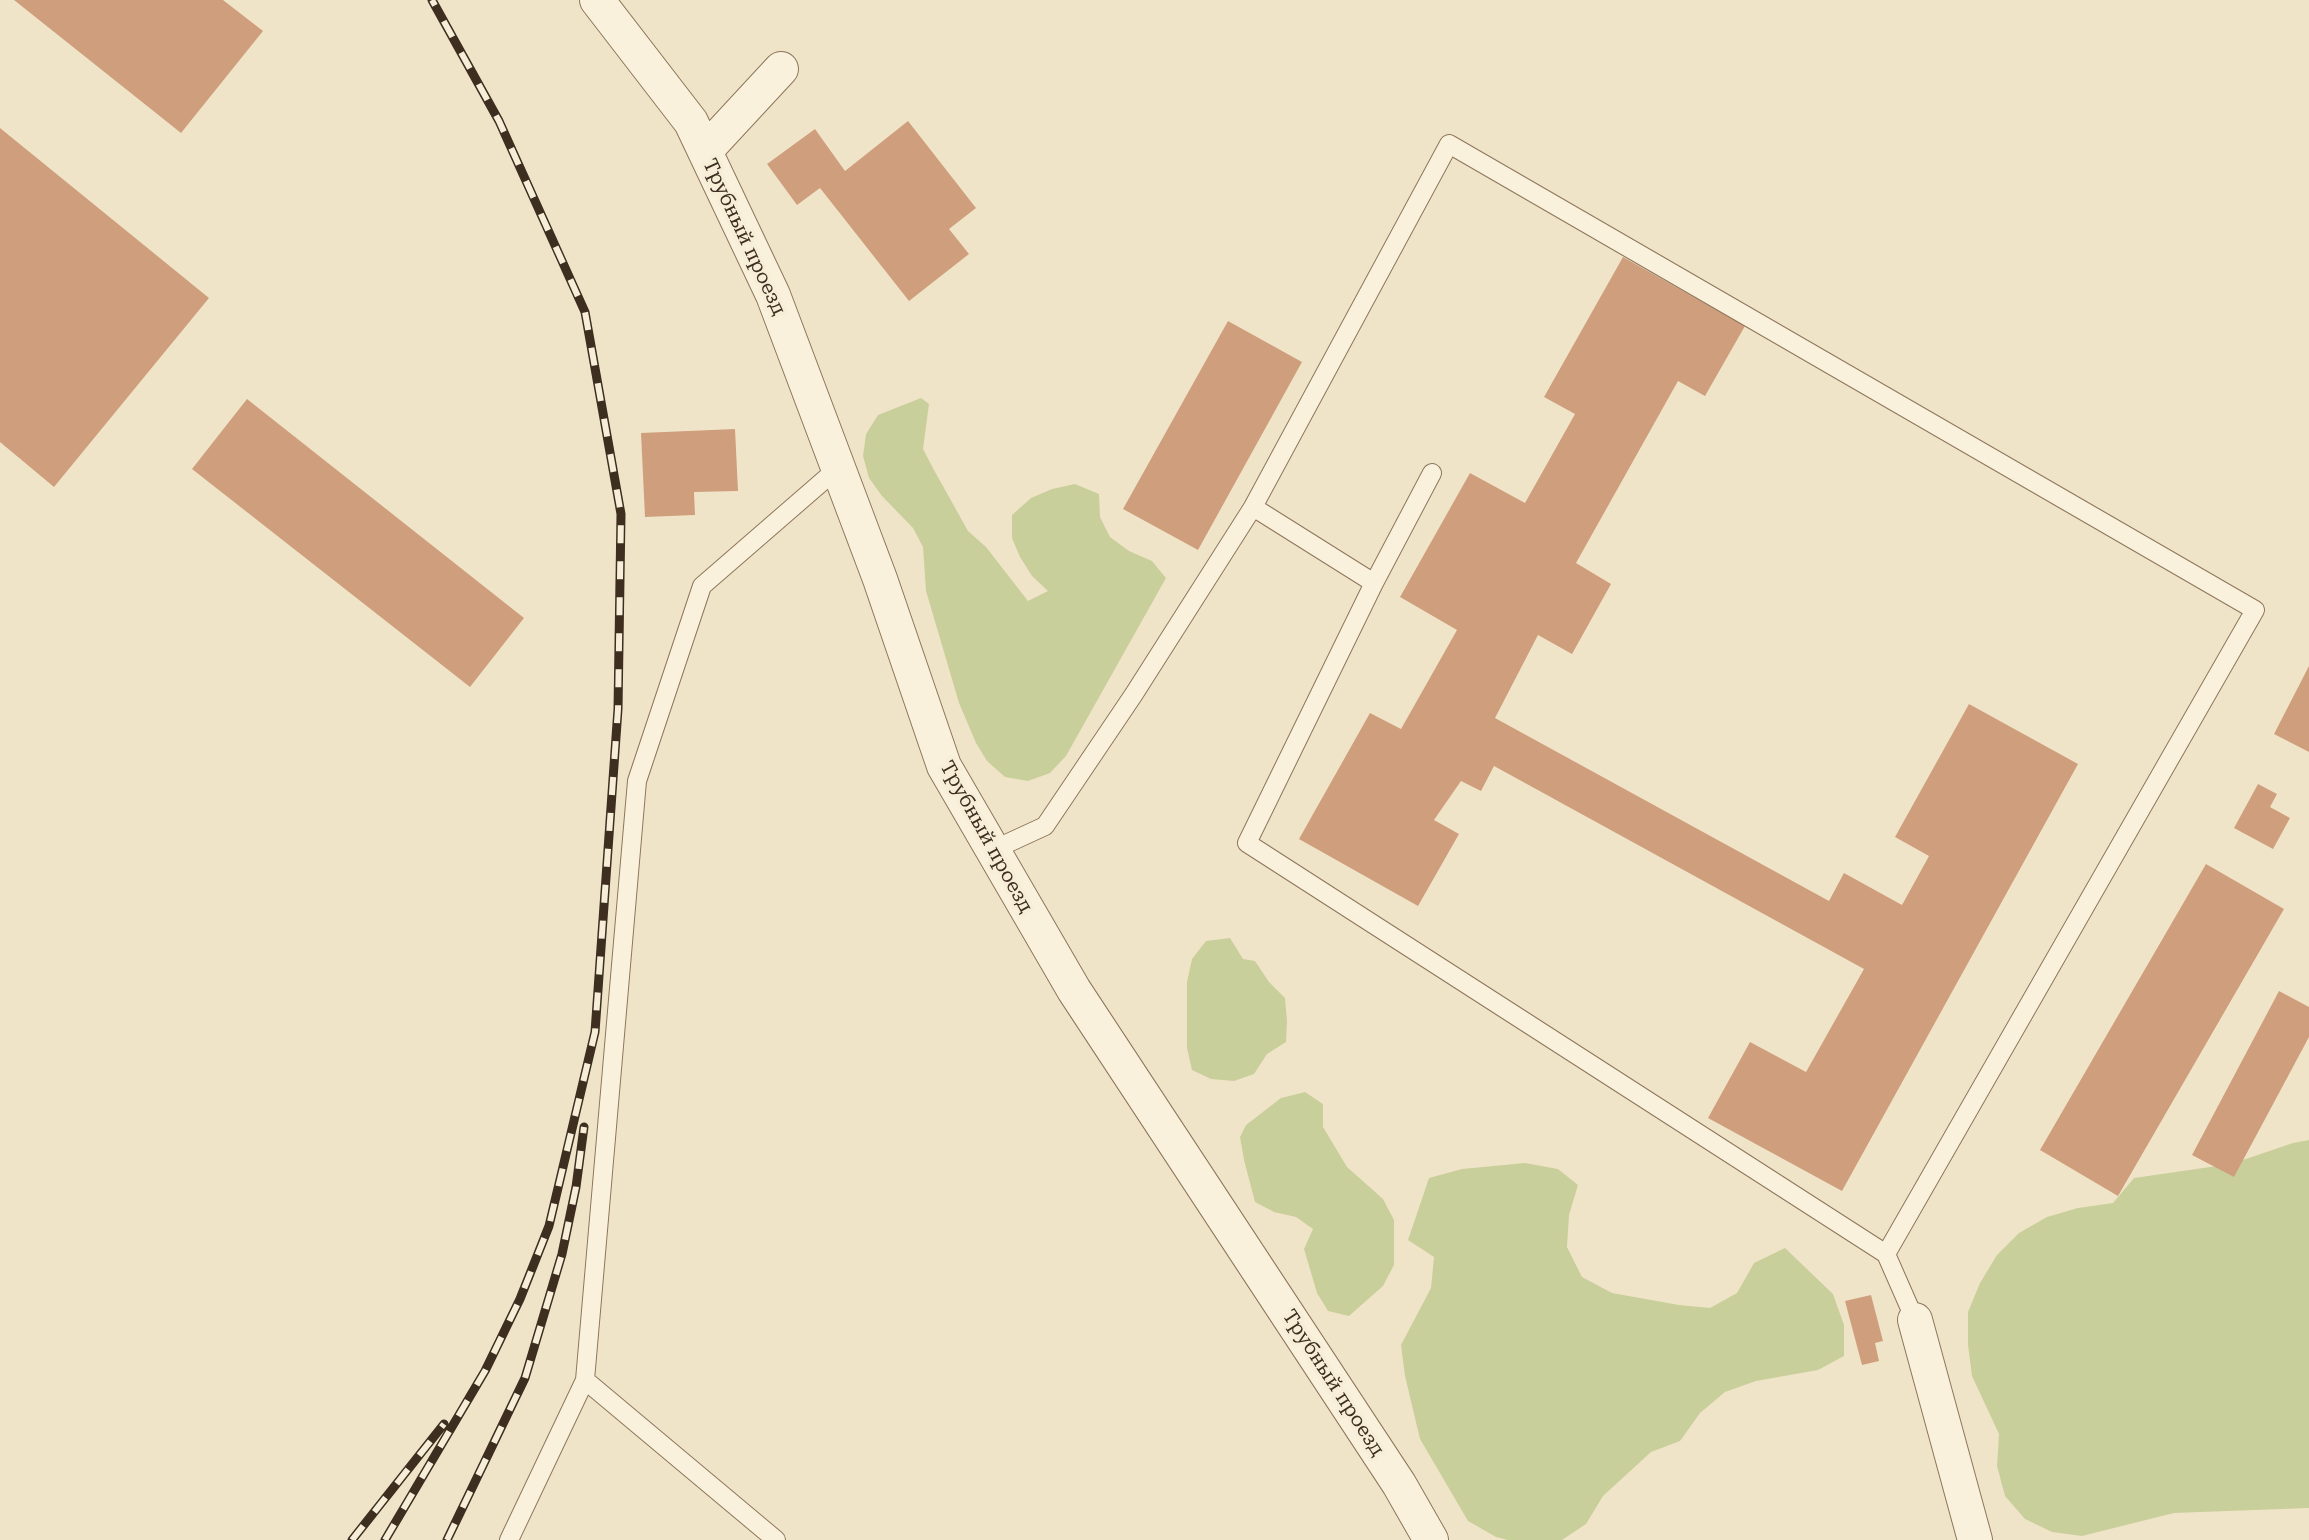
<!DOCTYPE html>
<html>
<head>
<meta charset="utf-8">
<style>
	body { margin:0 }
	canvas { display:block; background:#f0e4c8 }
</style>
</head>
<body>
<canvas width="2309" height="1540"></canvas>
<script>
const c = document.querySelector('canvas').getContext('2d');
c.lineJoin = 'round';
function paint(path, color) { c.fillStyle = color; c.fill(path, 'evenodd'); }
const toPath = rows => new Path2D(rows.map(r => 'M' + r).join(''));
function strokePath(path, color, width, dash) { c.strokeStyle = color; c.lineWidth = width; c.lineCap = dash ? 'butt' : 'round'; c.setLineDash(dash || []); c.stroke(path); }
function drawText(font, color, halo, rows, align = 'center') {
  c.font = font + ' "Roboto Serif",serif'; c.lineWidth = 7; c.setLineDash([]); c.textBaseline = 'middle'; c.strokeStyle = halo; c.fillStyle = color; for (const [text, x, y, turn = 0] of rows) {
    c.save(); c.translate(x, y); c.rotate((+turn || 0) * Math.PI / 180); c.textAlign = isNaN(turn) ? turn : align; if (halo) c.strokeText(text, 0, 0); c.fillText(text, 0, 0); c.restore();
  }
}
paint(toPath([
	[921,398,929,404,923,449,934,470,968,531,986,547,1028,601,1048,591,1032,576,1020,557,1012,538,1012,515,1031,498,1052,489,1075,484,1099,494,1100,517,1110,537,1129,551,1152,561,1166,578,1066,756,1050,773,1028,781,1005,777,987,761,976,743,959,703,926,591,923,547,913,528,882,496,869,478,863,456,866,434,878,415],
	[1230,938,1243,959,1255,961,1269,982,1285,998,1287,1021,1286,1042,1267,1054,1254,1074,1234,1081,1211,1079,1192,1070,1187,1048,1187,982,1192,959,1206,941],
	[1305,1092,1323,1104,1323,1127,1347,1167,1383,1199,1394,1220,1394,1265,1383,1286,1349,1316,1328,1311,1317,1293,1304,1249,1313,1229,1296,1217,1274,1212,1255,1202,1244,1160,1240,1137,1246,1125,1281,1098],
	[2309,1140,2309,1508,2174,1513,2082,1536,2052,1532,2025,1519,2005,1496,1997,1466,1999,1434,1972,1376,1968,1345,1968,1312,1980,1283,1997,1255,2019,1233,2047,1217,2078,1208,2113,1203,2134,1178,2231,1164,2293,1143],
	[1525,1163,1558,1169,1578,1185,1569,1215,1567,1247,1582,1277,1612,1293,1679,1305,1710,1308,1737,1293,1754,1263,1785,1248,1833,1294,1844,1325,1844,1356,1818,1370,1756,1381,1725,1392,1700,1413,1680,1441,1651,1452,1603,1496,1586,1524,1562,1540,1508,1540,1496,1537,1468,1521,1420,1439,1405,1376,1401,1345,1431,1288,1434,1257,1408,1240,1429,1178,1462,1169]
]), '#c9cf9b');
paint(toPath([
	[14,0,223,0,263,31,181,133],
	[908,121,976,208,949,229,969,254,909,301,820,188,797,205,767,164,815,129,845,171],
	[0,128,209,298,54,487,0,442],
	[1623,257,1745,326,1705,396,1678,381,1576,563,1611,584,1572,654,1538,635,1495,718,1829,901,1844,873,1902,905,1929,856,1895,837,1969,704,2078,764,1842,1191,1708,1118,1750,1042,1806,1072,1864,969,1494,766,1481,791,1461,781,1434,820,1459,834,1418,906,1299,839,1370,713,1401,729,1457,630,1400,597,1470,473,1525,503,1575,414,1544,397],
	[1228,321,1302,362,1198,550,1123,509],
	[247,399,524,618,470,687,192,469],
	[735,429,738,491,694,492,695,515,645,517,641,433],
	[2309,666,2309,752,2274,734],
	[2258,784,2277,794,2270,807,2290,818,2273,849,2234,828],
	[2206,864,2284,909,2118,1196,2040,1150],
	[2279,991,2309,1007,2309,1037,2234,1177,2192,1155],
	[1871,1295,1883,1341,1875,1343,1879,1361,1862,1365,1845,1301]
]), '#cf9f7d');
const service = toPath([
	[1432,473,1374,583,1247,843,1886,1254],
	[1374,583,1253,507,1449,144,2255,610,1886,1254,1915,1320],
	[993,850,1045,826,1134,694,1253,507],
	[509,1540,585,1380],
	[776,1540,585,1380,637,781,702,586,838,468]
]);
const minor = toPath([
	[597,0,691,122,773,295,880,579,944,766,1074,990,1399,1484,1431,1540],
	[705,151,781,69],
	[1915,1320,1975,1540]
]);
strokePath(service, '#8d765c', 20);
strokePath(minor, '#8d765c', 36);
strokePath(service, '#faf1dc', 18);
strokePath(minor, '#faf1dc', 34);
const rail = toPath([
	[352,1540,444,1424],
	[385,1540,485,1371,520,1299,549,1226,595,1032,618,709,621,514,585,312,499,121,432,0],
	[447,1540,525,1378,562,1254,576,1187,584,1127]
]);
strokePath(rail, '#3d2e20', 9);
strokePath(rail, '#f7eed8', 6, [18]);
drawText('20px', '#3d2e20', '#f7eed8', [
	["Трубный проезд",744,237,65],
	["Трубный проезд",986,837,61],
	["Трубный проезд",1333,1383,57]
]);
</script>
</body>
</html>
